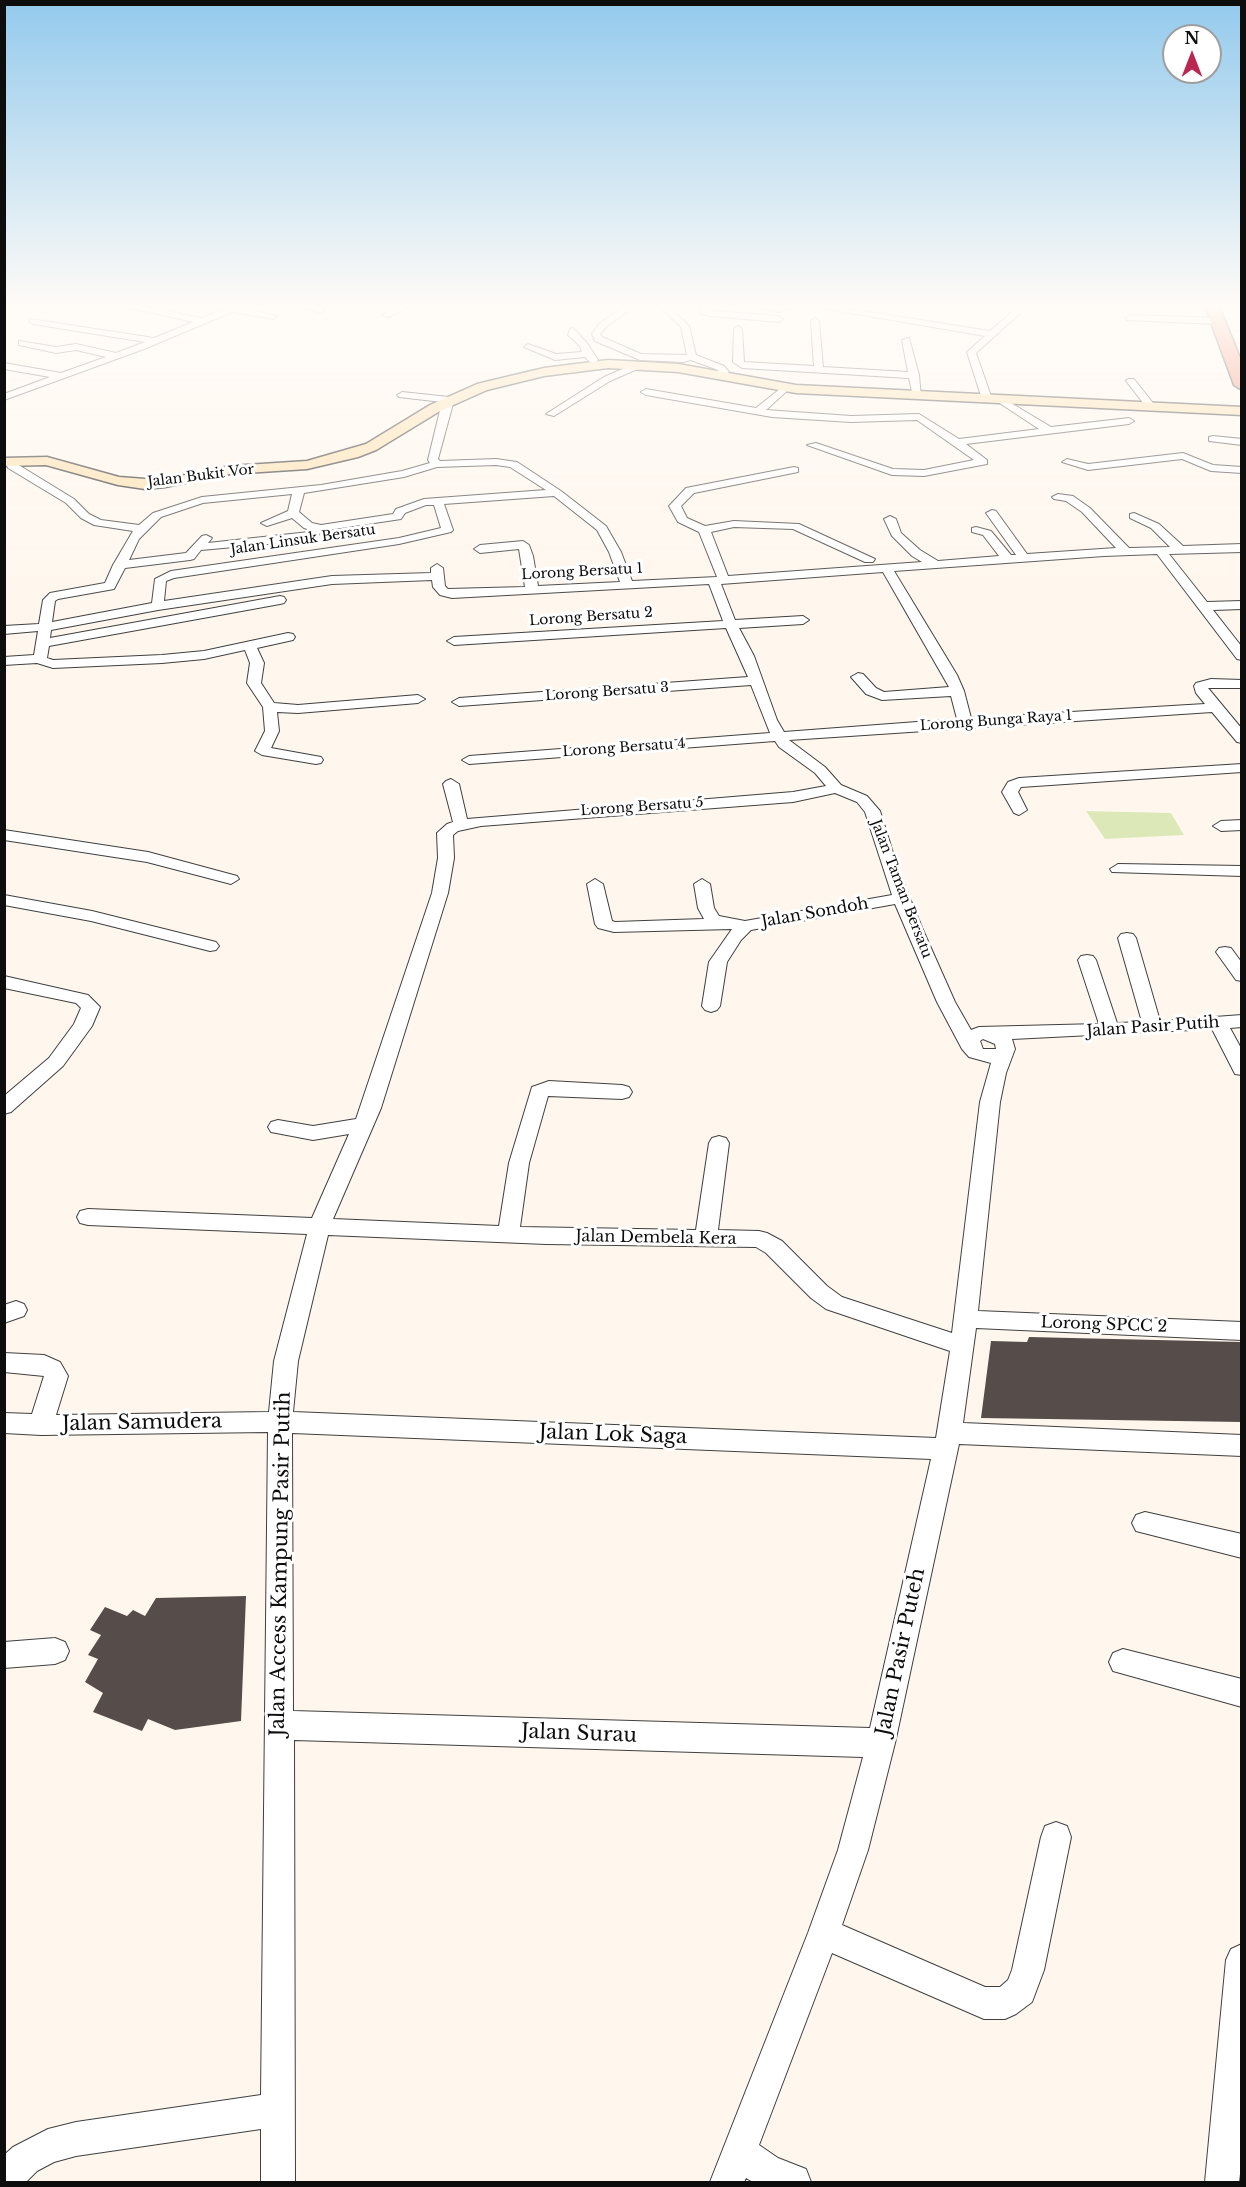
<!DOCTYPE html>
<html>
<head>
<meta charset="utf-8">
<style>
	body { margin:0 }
	#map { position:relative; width:1246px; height:2187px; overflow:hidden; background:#fff7ee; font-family:"Libre Baskerville",serif }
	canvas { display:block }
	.frame { position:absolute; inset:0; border:6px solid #0d0d0d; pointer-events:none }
	.north { position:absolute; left:1162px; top:24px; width:60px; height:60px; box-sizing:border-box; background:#fff; border:2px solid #9e9e9e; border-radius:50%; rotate:0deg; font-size:16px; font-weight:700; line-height:24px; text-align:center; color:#0d0d0d }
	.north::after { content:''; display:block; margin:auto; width:21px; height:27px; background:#ba2852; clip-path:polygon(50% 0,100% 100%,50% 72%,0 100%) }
</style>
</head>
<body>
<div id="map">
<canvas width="1246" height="2187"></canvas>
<div class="frame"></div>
<div class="north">N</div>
</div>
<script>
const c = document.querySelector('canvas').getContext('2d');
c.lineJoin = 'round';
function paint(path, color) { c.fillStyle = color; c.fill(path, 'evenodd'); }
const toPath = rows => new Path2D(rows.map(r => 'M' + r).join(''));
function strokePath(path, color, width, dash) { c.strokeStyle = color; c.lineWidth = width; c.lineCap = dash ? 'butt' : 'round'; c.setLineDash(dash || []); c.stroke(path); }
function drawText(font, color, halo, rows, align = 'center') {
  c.font = font + ' "Libre Baskerville",serif'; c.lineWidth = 6; c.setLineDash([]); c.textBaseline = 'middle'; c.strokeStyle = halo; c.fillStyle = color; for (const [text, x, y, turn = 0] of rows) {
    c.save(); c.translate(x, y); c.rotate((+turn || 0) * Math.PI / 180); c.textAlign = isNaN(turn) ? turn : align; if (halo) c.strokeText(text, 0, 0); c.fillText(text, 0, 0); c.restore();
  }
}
paint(toPath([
	[1086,811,1171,813,1184,835,1105,839]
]), '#dde8b8');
paint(toPath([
	[1029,1337,1242,1342,1242,1422,981,1418,991,1341,1027,1342],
	[246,1596,241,1721,175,1730,148,1719,142,1731,93,1712,103,1693,85,1682,98,1659,88,1655,101,1635,90,1630,105,1607,127,1616,133,1610,145,1616,156,1598]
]), '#564c4a');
const street = toPath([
	[123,306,140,306,202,318,222,310,221,306,242,306,240,308,277,316,273,319,232,312,144,349,4,400,4,394,50,377,4,369,4,363,61,373,106,357,76,350,56,353,19,345,19,341,56,347,76,344,116,353,145,342,33,324,29,321,30,319,154,338,193,322,123,306],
	[303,306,316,306,324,310,320,313,303,306],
	[398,306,409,306,389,317,382,315,398,306],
	[625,306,635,306,606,327,600,334,602,337,641,354,687,355,681,327,659,306,668,306,689,326,696,355,724,366,729,372,719,379,714,376,718,370,691,360,683,362,640,360,595,341,592,334,600,323,625,306],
	[701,306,709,306,708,310,711,311,779,316,783,319,779,322,710,316,700,313,701,306],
	[794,306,780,312,755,307,755,306,794,306],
	[810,306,831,306,990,331,1019,306,1028,306,976,353,992,399,987,402,982,399,967,352,985,336,810,306],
	[1130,315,1218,318,1222,321,1218,324,1127,320,1126,318,1130,315],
	[815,318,819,321,823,367,908,372,902,340,909,338,919,375,921,398,913,396,909,378,742,368,733,362,734,329,738,326,742,329,744,362,814,366,811,321,815,318],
	[573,328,587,343,598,360,596,362,590,362,585,357,555,360,524,347,528,344,556,354,582,352,580,346,568,335,570,329,573,328],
	[639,362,644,365,642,367,610,381,554,416,546,414,604,377,639,362],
	[1128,379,1134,379,1156,407,1154,409,1148,409,1126,381,1128,379],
	[785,385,788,386,788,390,766,410,851,416,919,414,959,439,1039,429,998,402,998,398,1001,397,1051,427,1129,418,1134,421,1129,424,966,444,987,460,987,464,924,476,892,475,807,445,816,443,893,469,924,470,974,460,917,420,851,422,772,417,646,395,641,392,646,389,756,408,785,385],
	[402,392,449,397,454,400,438,459,440,461,496,459,517,462,561,491,606,526,621,552,632,581,717,577,699,532,678,522,669,506,671,504,686,488,794,467,798,468,798,472,694,493,681,506,687,518,705,526,734,521,799,524,875,559,873,562,865,562,793,529,734,527,711,532,728,576,922,562,912,556,892,536,884,519,890,516,896,519,901,533,920,550,938,561,999,556,983,535,972,532,972,528,976,527,991,531,1011,555,1016,555,986,513,992,510,996,511,1027,554,1116,548,1082,512,1066,501,1054,499,1052,497,1058,494,1073,496,1090,508,1129,548,1170,547,1151,528,1130,518,1130,514,1134,513,1159,524,1183,546,1242,544,1242,552,1169,554,1207,602,1242,601,1242,609,1213,610,1242,647,1242,660,1237,659,1157,554,1104,556,894,571,957,675,964,691,971,718,1205,704,1196,693,1194,686,1196,683,1211,679,1242,680,1242,688,1208,688,1242,729,1242,743,1237,742,1212,712,789,740,825,767,841,785,867,796,880,811,899,872,923,930,955,1002,971,1030,979,1027,1099,1024,1078,960,1081,956,1087,955,1093,956,1096,960,1117,1023,1142,1022,1118,938,1121,934,1127,933,1133,934,1136,938,1160,1021,1242,1015,1242,1027,1230,1028,1242,1050,1242,1075,1235,1074,1212,1029,1012,1039,1015,1049,1006,1073,1000,1102,978,1311,1242,1322,1242,1340,976,1328,963,1423,1242,1435,1242,1456,959,1444,895,1743,868,1850,842,1925,985,1987,1000,1987,1008,1980,1012,1970,1041,1837,1045,1826,1056,1822,1067,1826,1071,1837,1044,1970,1032,2002,1016,2014,1005,2019,984,2019,832,1953,759,2145,778,2158,806,2169,811,2182,753,2182,746,2178,744,2182,710,2182,808,1933,838,1850,863,1757,294,1740,295,2182,261,2182,261,2129,76,2156,54,2162,37,2171,26,2182,4,2182,4,2155,13,2147,48,2129,76,2122,261,2095,268,1432,41,1435,4,1433,4,1413,32,1414,44,1376,4,1372,4,1353,44,1355,60,1362,68,1376,56,1415,269,1412,274,1361,307,1234,88,1225,80,1223,77,1217,80,1211,88,1209,312,1218,349,1134,313,1140,271,1132,268,1127,271,1122,278,1120,313,1126,356,1119,432,893,438,858,437,833,447,824,453,822,443,784,446,781,451,779,459,784,467,819,793,792,826,786,815,773,779,747,775,741,469,764,462,760,469,756,770,733,751,685,459,706,452,702,459,698,748,677,726,628,454,645,447,641,454,637,723,621,709,584,452,598,440,595,433,587,432,580,332,584,158,610,51,630,50,638,280,596,284,597,286,600,284,603,280,604,49,646,47,658,53,660,162,655,204,651,288,633,293,634,295,637,293,640,257,648,264,663,261,683,274,703,298,705,418,695,425,699,418,703,298,713,277,712,279,731,271,748,321,757,323,760,321,763,316,764,262,755,255,751,265,731,263,707,247,683,250,663,245,650,204,659,162,663,53,668,37,663,4,665,4,657,34,655,38,631,4,634,4,626,39,624,43,600,50,593,105,583,113,565,133,531,94,525,81,518,66,503,8,468,5,461,6,459,14,459,17,464,74,499,89,514,101,520,139,525,153,513,202,497,321,485,402,471,430,463,428,460,442,402,399,397,397,395,402,392],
	[496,465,510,467,546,490,424,499,396,509,393,514,321,525,312,523,299,512,304,493,404,477,437,467,496,465],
	[292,494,288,511,261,523,267,526,292,518,304,528,310,530,309,532,208,543,212,538,206,535,202,536,186,553,129,560,139,539,161,517,203,503,292,494],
	[554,496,597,530,609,552,620,582,538,586,533,556,529,545,523,541,480,545,474,549,480,553,519,549,525,587,448,589,445,586,443,568,437,564,431,568,431,573,332,576,164,601,166,581,174,578,399,544,451,532,453,530,444,504,554,496],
	[426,505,434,505,441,528,399,538,171,571,155,579,152,603,52,622,55,601,58,599,114,589,125,568,190,560,194,559,201,550,300,541,318,536,321,531,401,519,405,513,426,505],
	[883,572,949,687,884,692,876,688,863,674,858,673,851,677,866,694,882,700,951,696,957,719,784,732,777,720,754,656,739,628,803,624,809,620,803,616,735,620,721,584,883,572],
	[835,793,857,802,865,812,892,895,745,921,719,916,714,908,710,884,702,879,694,884,698,908,704,919,615,922,612,921,603,884,595,879,587,884,595,924,598,928,614,932,732,929,709,962,702,1006,705,1010,711,1012,717,1010,720,1006,727,962,741,940,751,930,895,904,937,1002,962,1049,969,1057,991,1063,980,1102,952,1333,842,1297,827,1286,782,1241,767,1233,759,1231,718,1230,729,1143,726,1138,719,1136,712,1138,709,1143,696,1230,520,1227,529,1163,548,1096,622,1099,629,1097,632,1092,629,1087,622,1085,549,1081,532,1087,509,1163,499,1226,333,1219,381,1108,448,893,454,858,453,835,458,831,481,826,793,802,835,793],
	[983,1039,995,1044,996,1049,983,1049,980,1041,983,1039],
	[328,1235,546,1244,756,1247,766,1253,811,1298,826,1309,950,1351,936,1438,293,1412,298,1361,328,1235],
	[292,1433,931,1459,870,1728,293,1711,292,1433],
	[1213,436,1242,439,1242,445,1209,441,1209,437,1213,436],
	[1183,453,1213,465,1242,467,1242,473,1211,471,1182,459,1088,470,1062,462,1067,459,1088,464,1183,453],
	[1242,764,1242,772,1021,787,1018,792,1027,810,1019,815,1014,813,1002,792,1008,782,1019,778,1242,764],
	[1242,820,1242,830,1221,831,1213,826,1221,821,1242,820],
	[4,830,148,852,237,876,239,879,231,884,147,862,4,840,4,830],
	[1118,864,1242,866,1242,876,1112,872,1110,869,1118,864],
	[4,895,92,911,216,942,219,946,216,950,210,951,91,921,4,905,4,895],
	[1225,947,1231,948,1242,963,1242,981,1236,980,1216,952,1219,948,1225,947],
	[4,976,88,995,100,1007,92,1026,63,1066,11,1112,4,1114,4,1096,49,1058,74,1024,81,1008,76,1003,4,988,4,976],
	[16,1301,24,1304,27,1310,24,1316,4,1323,4,1305,16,1301],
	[1145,1512,1242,1534,1242,1558,1136,1531,1132,1523,1136,1515,1145,1512],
	[55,1638,65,1642,69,1651,65,1660,55,1664,4,1668,4,1642,55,1638],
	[1123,1649,1242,1679,1242,1707,1113,1671,1109,1662,1113,1653,1123,1649],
	[1242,1944,1242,2158,1239,2182,1205,2182,1226,1960,1231,1949,1242,1944]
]);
const secondary = toPath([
	[608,360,678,364,796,385,1242,407,1242,415,796,393,678,372,608,368,544,376,487,390,440,411,376,450,358,457,307,469,230,474,165,487,145,489,118,485,46,465,4,466,4,458,47,457,119,477,145,479,165,479,230,466,307,461,366,444,430,405,477,384,544,368,608,360]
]);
const highway = toPath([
	[1205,306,1219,306,1242,363,1242,390,1234,385,1205,306]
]);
strokePath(street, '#404040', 2);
strokePath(secondary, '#2f2f2f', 3);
strokePath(highway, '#1e1e1e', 3);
paint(street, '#fff');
paint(secondary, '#fde0ab');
paint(highway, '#f17b5a');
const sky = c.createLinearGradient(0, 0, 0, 612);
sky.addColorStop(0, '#93caed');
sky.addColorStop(0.5, '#fffbf7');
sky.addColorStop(1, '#fffbf700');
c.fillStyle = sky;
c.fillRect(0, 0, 1246, 612);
drawText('14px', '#0d0d0d', '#fff', [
	["Jalan Bukit Vor",201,476,-7],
	["Jalan Linsuk Bersatu",303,540,-8],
	["Lorong Bersatu 1",582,572,-3],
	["Lorong Bersatu 2",591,617,-4],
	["Lorong Bersatu 3",607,692,-4],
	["Lorong Bunga Raya 1",996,721,-4],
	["Lorong Bersatu 4",624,748,-4],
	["Lorong Bersatu 5",642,807,-4],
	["Jalan Taman Bersatu",901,889,69]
]);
drawText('16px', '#0d0d0d', '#fff', [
	["Jalan Sondoh",815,913,-10],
	["Jalan Pasir Putih",1153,1027,-4],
	["Jalan Dembela Kera",656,1238,1],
	["Lorong SPCC 2",1104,1325,2]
]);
drawText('20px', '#0d0d0d', '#fff', [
	["Jalan Samudera",142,1423,-1],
	["Jalan Lok Saga",613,1435,2],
	["Jalan Access Kampung Pasir Putih",281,1564,-89],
	["Jalan Pasir Puteh",901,1652,-78],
	["Jalan Surau",579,1734,2]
]);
</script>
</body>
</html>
